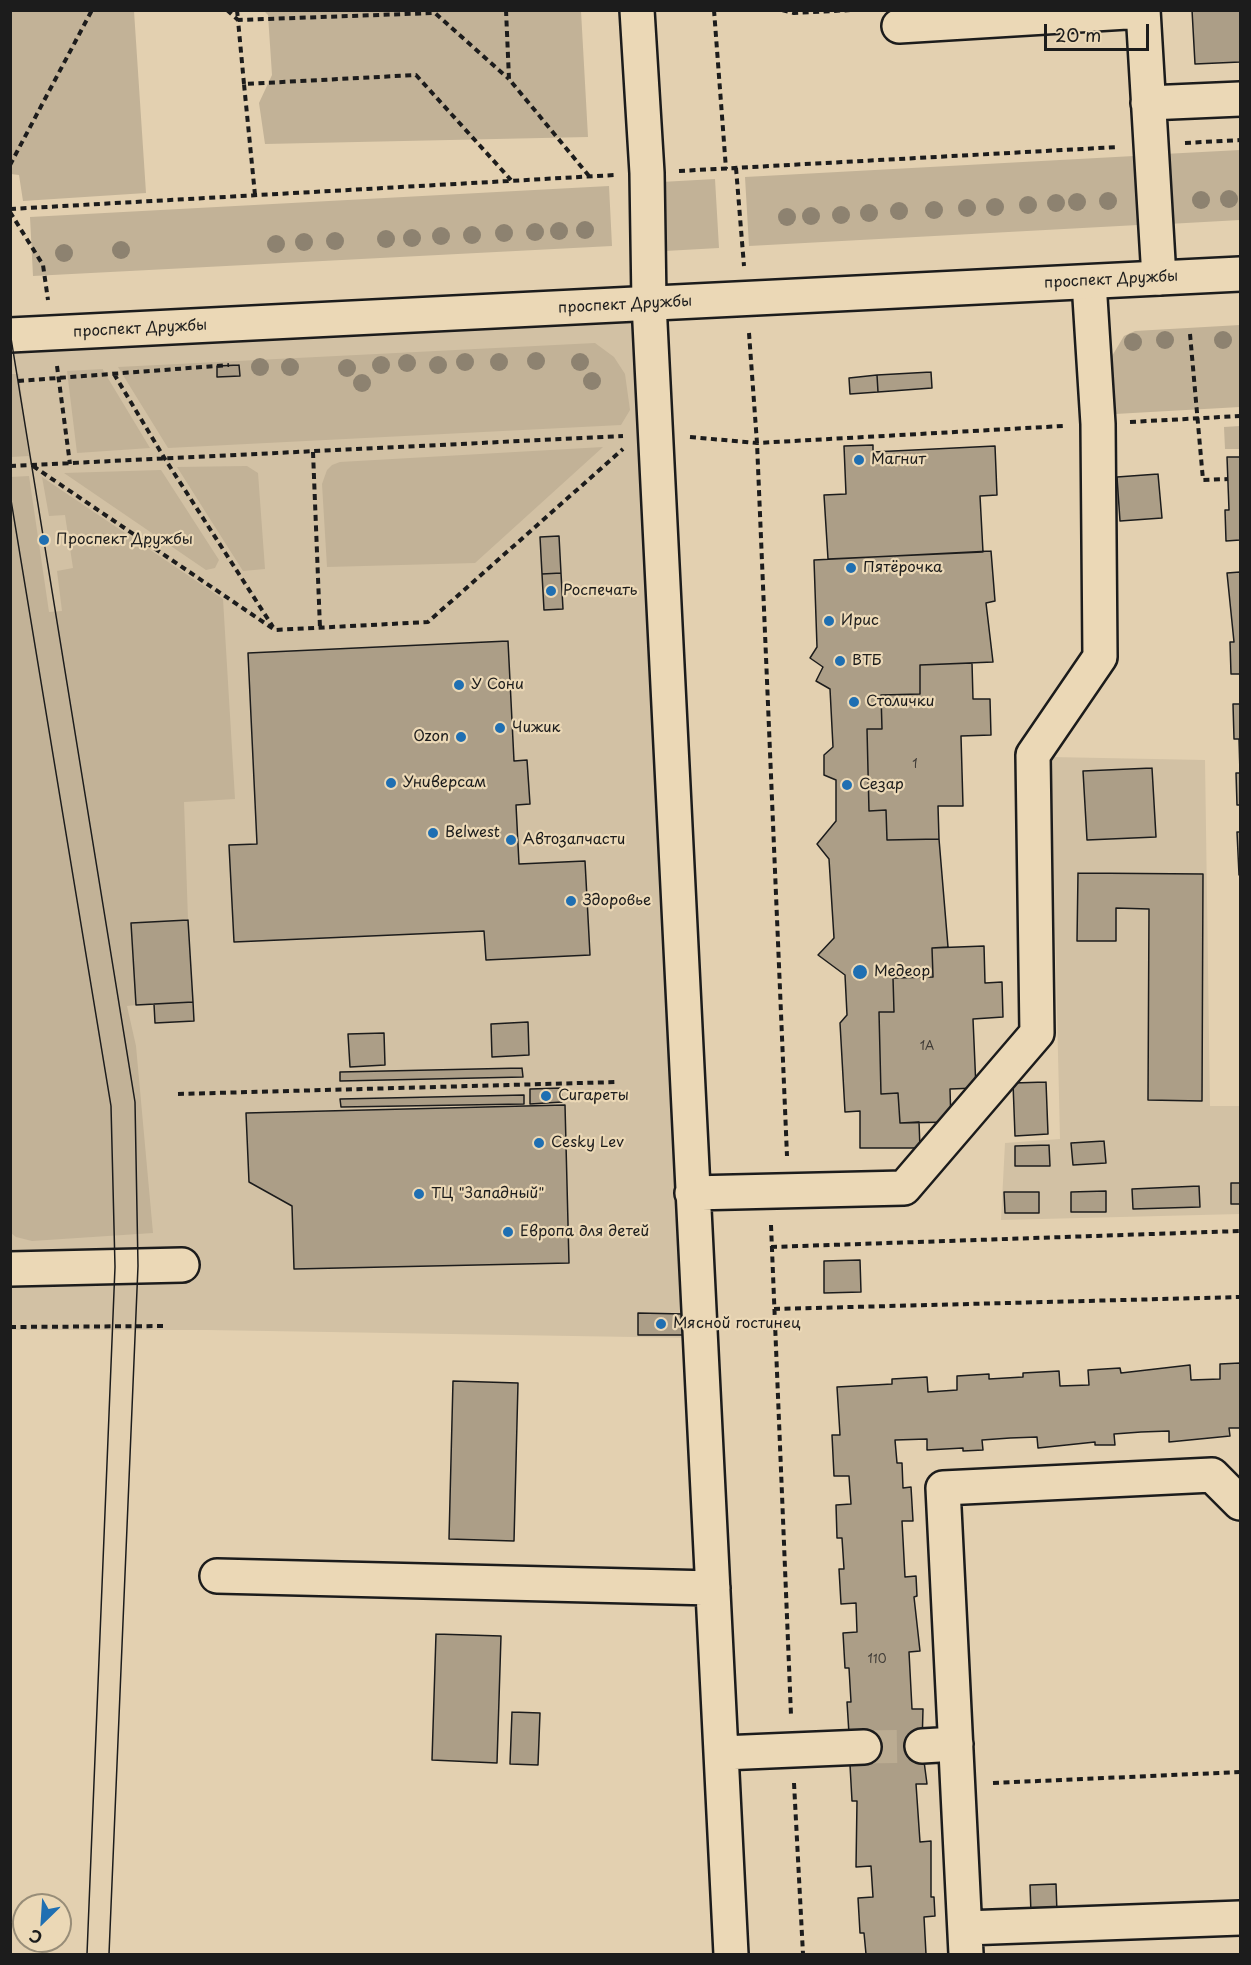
<!DOCTYPE html>
<html>
<head>
<meta charset="utf-8">
<style>
	body { margin:0 }
	#map { position:relative; width:1251px; height:1965px; overflow:hidden; background:#e3d0b0; font-family:"Playpen Sans",sans-serif }
	canvas { display:block }
	.frame { position:absolute; inset:0; border:12px solid #1c1c1c; pointer-events:none }
	.north { position:absolute; left:12px; top:1893px; width:60px; height:60px; box-sizing:border-box; background:#ebd8b6; border:2px solid #988d78; border-radius:50%; rotate:205deg; font-size:16px; font-weight:700; line-height:24px; text-align:center; color:#1c1c1c }
	.north::after { content:''; display:block; margin:auto; width:21px; height:27px; background:#1f6fb2; clip-path:polygon(50% 0,100% 100%,50% 72%,0 100%) }
	.scale { position:absolute; left:1044px; top:24px; width:105px; height:27px; box-sizing:border-box; border:3px solid #1c1c1c; border-top:0; padding-left:8px; font-size:18px; line-height:21px; white-space:nowrap; color:#1c1c1c; -webkit-text-stroke:4px #ebd8b6; paint-order:stroke }
</style>
</head>
<body>
<div id="map">
<canvas width="1251" height="1965"></canvas>
<div class="frame"></div>
<div class="north">С</div>
<div class="scale">20 m</div>
</div>
<script>
const c = document.querySelector('canvas').getContext('2d');
c.lineJoin = 'round';
function paint(path, color) { c.fillStyle = color; c.fill(path, 'evenodd'); }
const toPath = rows => new Path2D(rows.map(r => 'M' + r).join(''));
function strokePath(path, color, width, dash) { c.strokeStyle = color; c.lineWidth = width; c.lineCap = dash ? 'butt' : 'round'; c.setLineDash(dash || []); c.stroke(path); }
function drawText(font, color, halo, rows, align = 'center') {
  c.font = font + ' "Playpen Sans",sans-serif'; c.lineWidth = 4.5; c.setLineDash([]); c.textBaseline = 'middle'; c.strokeStyle = halo; c.fillStyle = color; for (const [text, x, y, turn = 0] of rows) {
    c.save(); c.translate(x, y); c.rotate((+turn || 0) * Math.PI / 180); c.textAlign = isNaN(turn) ? turn : align; if (halo) c.strokeText(text, 0, 0); c.fillText(text, 0, 0); c.restore();
  }
}
paint(toPath([
	[654,300,695,1338,207,1330,11,1330,11,340],
	[1051,757,1205,760,1210,1106,1240,1106,1240,1214,1001,1220,1005,1143,1060,1139]
]), '#d2c1a4');
paint(toPath([
	[10,11,134,11,146,193,23,201,19,175,11,174],
	[264,11,581,11,588,137,265,144,259,103,272,75,268,15],
	[1240,150,1240,220,1168,224,1164,154],
	[1134,156,1138,225,749,246,745,177],
	[715,179,719,248,665,251,661,182],
	[609,186,612,246,33,276,30,217],
	[1240,325,1240,407,1115,414,1112,356,1124,336,1135,331],
	[595,343,614,357,625,374,630,410,621,425,168,448,118,367],
	[103,369,103,370,150,448,77,453,67,371],
	[11,374,19,374,29,456,11,457],
	[1240,426,1240,449,1225,449,1224,427],
	[603,447,475,563,327,567,322,484,327,470,332,465,340,462],
	[247,466,258,473,265,569,243,571,177,467],
	[161,470,219,560,215,568,206,570,64,473],
	[29,476,49,612,62,611,57,571,73,568,65,515,49,516,42,477,223,599,235,799,184,802,188,920,136,1005,127,1006,136,1046,153,1233,32,1241,16,1237,11,1233,10,477]
]), '#c2b297');
const building = toPath([
	[1192,10,1240,10,1240,62,1195,64,1192,10],
	[239,365,240,376,217,377,217,366,239,365],
	[931,372,932,388,878,392,877,375,931,372],
	[877,375,878,392,850,394,849,378,877,375],
	[873,445,873,452,995,446,997,495,980,496,983,552,828,559,824,495,846,494,844,446,873,445],
	[1227,457,1240,457,1240,540,1226,541,1225,510,1229,510,1227,457],
	[1158,474,1162,518,1120,521,1117,477,1158,474],
	[559,536,561,573,542,574,540,537,559,536],
	[991,551,995,601,986,603,993,662,920,665,920,694,881,695,882,729,867,729,869,811,886,810,887,840,939,839,948,947,932,948,933,977,893,978,894,1012,879,1012,881,1094,898,1093,900,1123,919,1122,920,1148,860,1148,860,1111,845,1112,840,1023,847,1015,845,975,818,955,834,938,829,859,817,844,836,821,836,780,824,775,824,755,833,747,830,689,816,681,823,667,810,658,817,647,814,560,991,551],
	[1240,572,1240,674,1231,674,1230,642,1234,642,1227,573,1240,572],
	[561,573,563,609,544,610,542,574,561,573],
	[508,641,514,761,527,760,530,804,516,805,519,864,585,861,590,955,486,960,484,931,234,942,229,845,257,844,248,653,508,641],
	[972,663,973,699,990,699,991,735,961,736,963,806,938,806,939,839,887,840,886,810,869,811,867,729,882,729,881,695,920,694,920,665,972,663],
	[1233,704,1240,704,1240,805,1237,805,1236,773,1240,773,1239,739,1234,739,1233,704],
	[1152,768,1156,837,1087,840,1083,771,1152,768],
	[1237,832,1240,832,1240,875,1239,875,1237,832],
	[1078,873,1203,874,1202,1101,1148,1100,1149,909,1116,908,1116,941,1077,941,1078,873],
	[188,920,193,1002,136,1005,131,923,188,920],
	[984,946,985,983,1002,982,1003,1017,973,1019,976,1088,950,1089,951,1122,900,1123,898,1093,881,1094,879,1012,894,1012,893,978,933,977,932,948,984,946],
	[193,1002,194,1021,155,1023,154,1004,193,1002],
	[528,1022,529,1055,492,1057,491,1024,528,1022],
	[384,1033,385,1065,350,1067,348,1034,384,1033],
	[522,1068,523,1077,340,1081,340,1072,522,1068],
	[1046,1082,1048,1134,1015,1136,1013,1083,1046,1082],
	[562,1088,562,1102,530,1104,530,1089,562,1088],
	[524,1095,524,1104,341,1107,340,1099,524,1095],
	[565,1105,569,1263,294,1269,292,1206,249,1182,246,1113,565,1105],
	[1104,1141,1106,1163,1073,1165,1071,1143,1104,1141],
	[1049,1145,1050,1166,1015,1166,1015,1146,1049,1145],
	[1231,1183,1240,1183,1240,1204,1231,1204,1231,1183],
	[1199,1186,1200,1207,1133,1209,1132,1189,1199,1186],
	[1106,1191,1106,1212,1071,1212,1071,1192,1106,1191],
	[1004,1192,1039,1192,1039,1213,1005,1213,1004,1192],
	[860,1260,861,1292,824,1293,824,1261,860,1260],
	[638,1313,684,1314,684,1335,638,1335,638,1313],
	[1240,1363,1240,1428,1229,1428,1230,1436,1169,1442,1169,1431,1141,1432,1114,1434,1115,1445,1095,1445,1095,1442,1038,1448,1037,1437,1010,1438,982,1440,983,1450,963,1451,963,1448,927,1450,927,1439,895,1440,897,1463,902,1463,903,1488,911,1487,913,1521,902,1521,905,1577,916,1576,917,1596,914,1597,920,1651,909,1652,912,1709,923,1709,922,1746,927,1784,916,1784,920,1842,931,1841,931,1897,934,1897,935,1916,924,1917,926,1954,866,1954,864,1933,860,1933,858,1898,873,1897,871,1866,856,1867,857,1801,852,1801,850,1765,865,1764,863,1734,849,1734,847,1702,851,1702,849,1668,845,1668,843,1633,857,1632,856,1603,841,1604,839,1569,844,1569,842,1538,837,1538,836,1505,851,1504,849,1476,834,1476,832,1435,840,1435,837,1387,892,1384,892,1379,927,1377,928,1392,957,1390,957,1376,989,1374,989,1379,1023,1377,1023,1373,1059,1371,1060,1386,1089,1385,1088,1370,1120,1368,1121,1373,1190,1365,1191,1380,1220,1379,1220,1364,1240,1363],
	[453,1381,518,1383,514,1541,449,1539,453,1381],
	[436,1634,501,1636,497,1763,432,1760,436,1634],
	[512,1712,540,1713,538,1765,510,1764,512,1712],
	[1056,1884,1057,1913,1031,1914,1030,1885,1056,1884]
]);
paint(building, '#ac9e87');
strokePath(building, '#1c1c1c', 1.5);
strokePath(toPath([
	[864,1747,922,1746]
]), '#bbac92', 33, [33, 16]);
const minor = toPath([
	[637,10,647,173,649,303,731,1954],
	[1143,10,1159,278],
	[899,26,1143,11],
	[1148,103,1240,99],
	[692,1193,904,1188,1037,1033,1033,755,1100,657,1098,424,1089,282],
	[10,1269,182,1265],
	[217,1576,713,1588],
	[922,1746,956,1744],
	[722,1753,864,1747],
	[965,1928,1240,1918],
	[966,1954,943,1488,1212,1475,1240,1503]
]);
const major = toPath([
	[10,335,1240,274]
]);
strokePath(minor, '#1c1c1c', 38);
strokePath(major, '#1c1c1c', 38);
strokePath(toPath([
	[227,10,238,20],
	[237,10,238,20],
	[506,10,509,79,589,176],
	[714,10,726,169],
	[782,10,794,13,852,10],
	[244,84,238,20,435,13,509,79],
	[1185,143,1240,140],
	[10,165,92,10],
	[736,168,744,266],
	[679,171,1118,147],
	[255,195,244,84,416,75,511,180],
	[10,209,615,175],
	[10,212,43,265,48,300],
	[749,333,757,443,787,1156],
	[1190,334,1203,480,1228,479],
	[57,366,70,464],
	[114,374,165,459,273,627],
	[18,381,229,365],
	[1130,422,1240,416],
	[690,437,757,443,1063,426],
	[313,452,320,628],
	[10,466,623,436],
	[33,466,275,630,428,622,623,449],
	[178,1094,618,1082],
	[771,1225,791,1715],
	[771,1247,1240,1231],
	[774,1309,1240,1297],
	[10,1327,166,1326],
	[794,1783,803,1954],
	[993,1783,1240,1772]
]), '#1c1c1c', 4, [6, 4.5]);
strokePath(minor, '#ebd8b6', 33);
strokePath(major, '#ebd8b6', 33);
strokePath(toPath([
	[10,332,135,1102,138,1266,109,1954],
	[10,494,111,1106,115,1267,87,1954]
]), '#1c1c1c', 1.5);
c.fillStyle = '#8d8270';
for (const [x, y] of [
	[1229,199],
	[1201,200],
	[1108,201],
	[1077,202],
	[1056,203],
	[1028,205],
	[995,207],
	[967,208],
	[934,210],
	[899,211],
	[869,213],
	[841,215],
	[811,216],
	[787,217],
	[585,230],
	[559,231],
	[535,232],
	[504,233],
	[472,235],
	[441,236],
	[412,238],
	[386,239],
	[335,241],
	[304,242],
	[276,244],
	[121,250],
	[64,253],
	[1165,340],
	[1223,340],
	[1133,342],
	[536,361],
	[465,362],
	[499,362],
	[580,362],
	[407,363],
	[381,365],
	[438,365],
	[260,367],
	[290,367],
	[347,368],
	[592,381],
	[362,383]
]) { c.beginPath(); c.arc(x, y, 9, 0, 2 * Math.PI); c.fill(); }
for (const [x, y, r, color] of [
	[859,460,6,"#1f6fb2"],
	[44,540,6,"#1f6fb2"],
	[851,568,6,"#1f6fb2"],
	[551,591,6,"#1f6fb2"],
	[829,621,6,"#1f6fb2"],
	[840,661,6,"#1f6fb2"],
	[459,685,6,"#1f6fb2"],
	[854,702,6,"#1f6fb2"],
	[500,728,6,"#1f6fb2"],
	[461,737,6,"#1f6fb2"],
	[391,783,6,"#1f6fb2"],
	[847,785,6,"#1f6fb2"],
	[433,833,6,"#1f6fb2"],
	[511,840,6,"#1f6fb2"],
	[571,901,6,"#1f6fb2"],
	[860,972,8,"#1f6fb2"],
	[546,1096,6,"#1f6fb2"],
	[539,1143,6,"#1f6fb2"],
	[419,1194,6,"#1f6fb2"],
	[508,1232,6,"#1f6fb2"],
	[661,1324,6,"#1f6fb2"]
]) { const dot = new Path2D(); dot.arc(x, y, r, 0, 2 * Math.PI); c.fillStyle = color; c.fill(dot); strokePath(dot, '#ebd8b6', 2); }
drawText('12px', '#403c37', null, [
	["1",915,765],
	["1А",927,1047],
	["110",877,1660]
]);
drawText('15px', '#1c1c1c', '#ebd8b6', [
	["проспект Дружбы",1111,280,-3],
	["проспект Дружбы",625,305,-3],
	["проспект Дружбы",140,329,-3]
]);
drawText('15px', '#1c1c1c', '#ebd8b6', [
	["Магнит",871,460],
	["Проспект Дружбы",56,540],
	["Пятёрочка",863,568],
	["Роспечать",563,591],
	["Ирис",841,621],
	["ВТБ",852,661],
	["У Сони",471,685],
	["Столички",866,702],
	["Чижик",512,728],
	["Ozon",449,737,"right"],
	["Универсам",403,783],
	["Сезар",859,785],
	["Belwest",445,833],
	["Автозапчасти",523,840],
	["Здоровье",583,901],
	["Медеор",874,972],
	["Сигареты",558,1096],
	["Cesky Lev",551,1143],
	["ТЦ \"Западный\"",431,1194],
	["Европа для детей",520,1232],
	["Мясной гостинец",673,1324]
], 'left');
</script>
</body>
</html>
